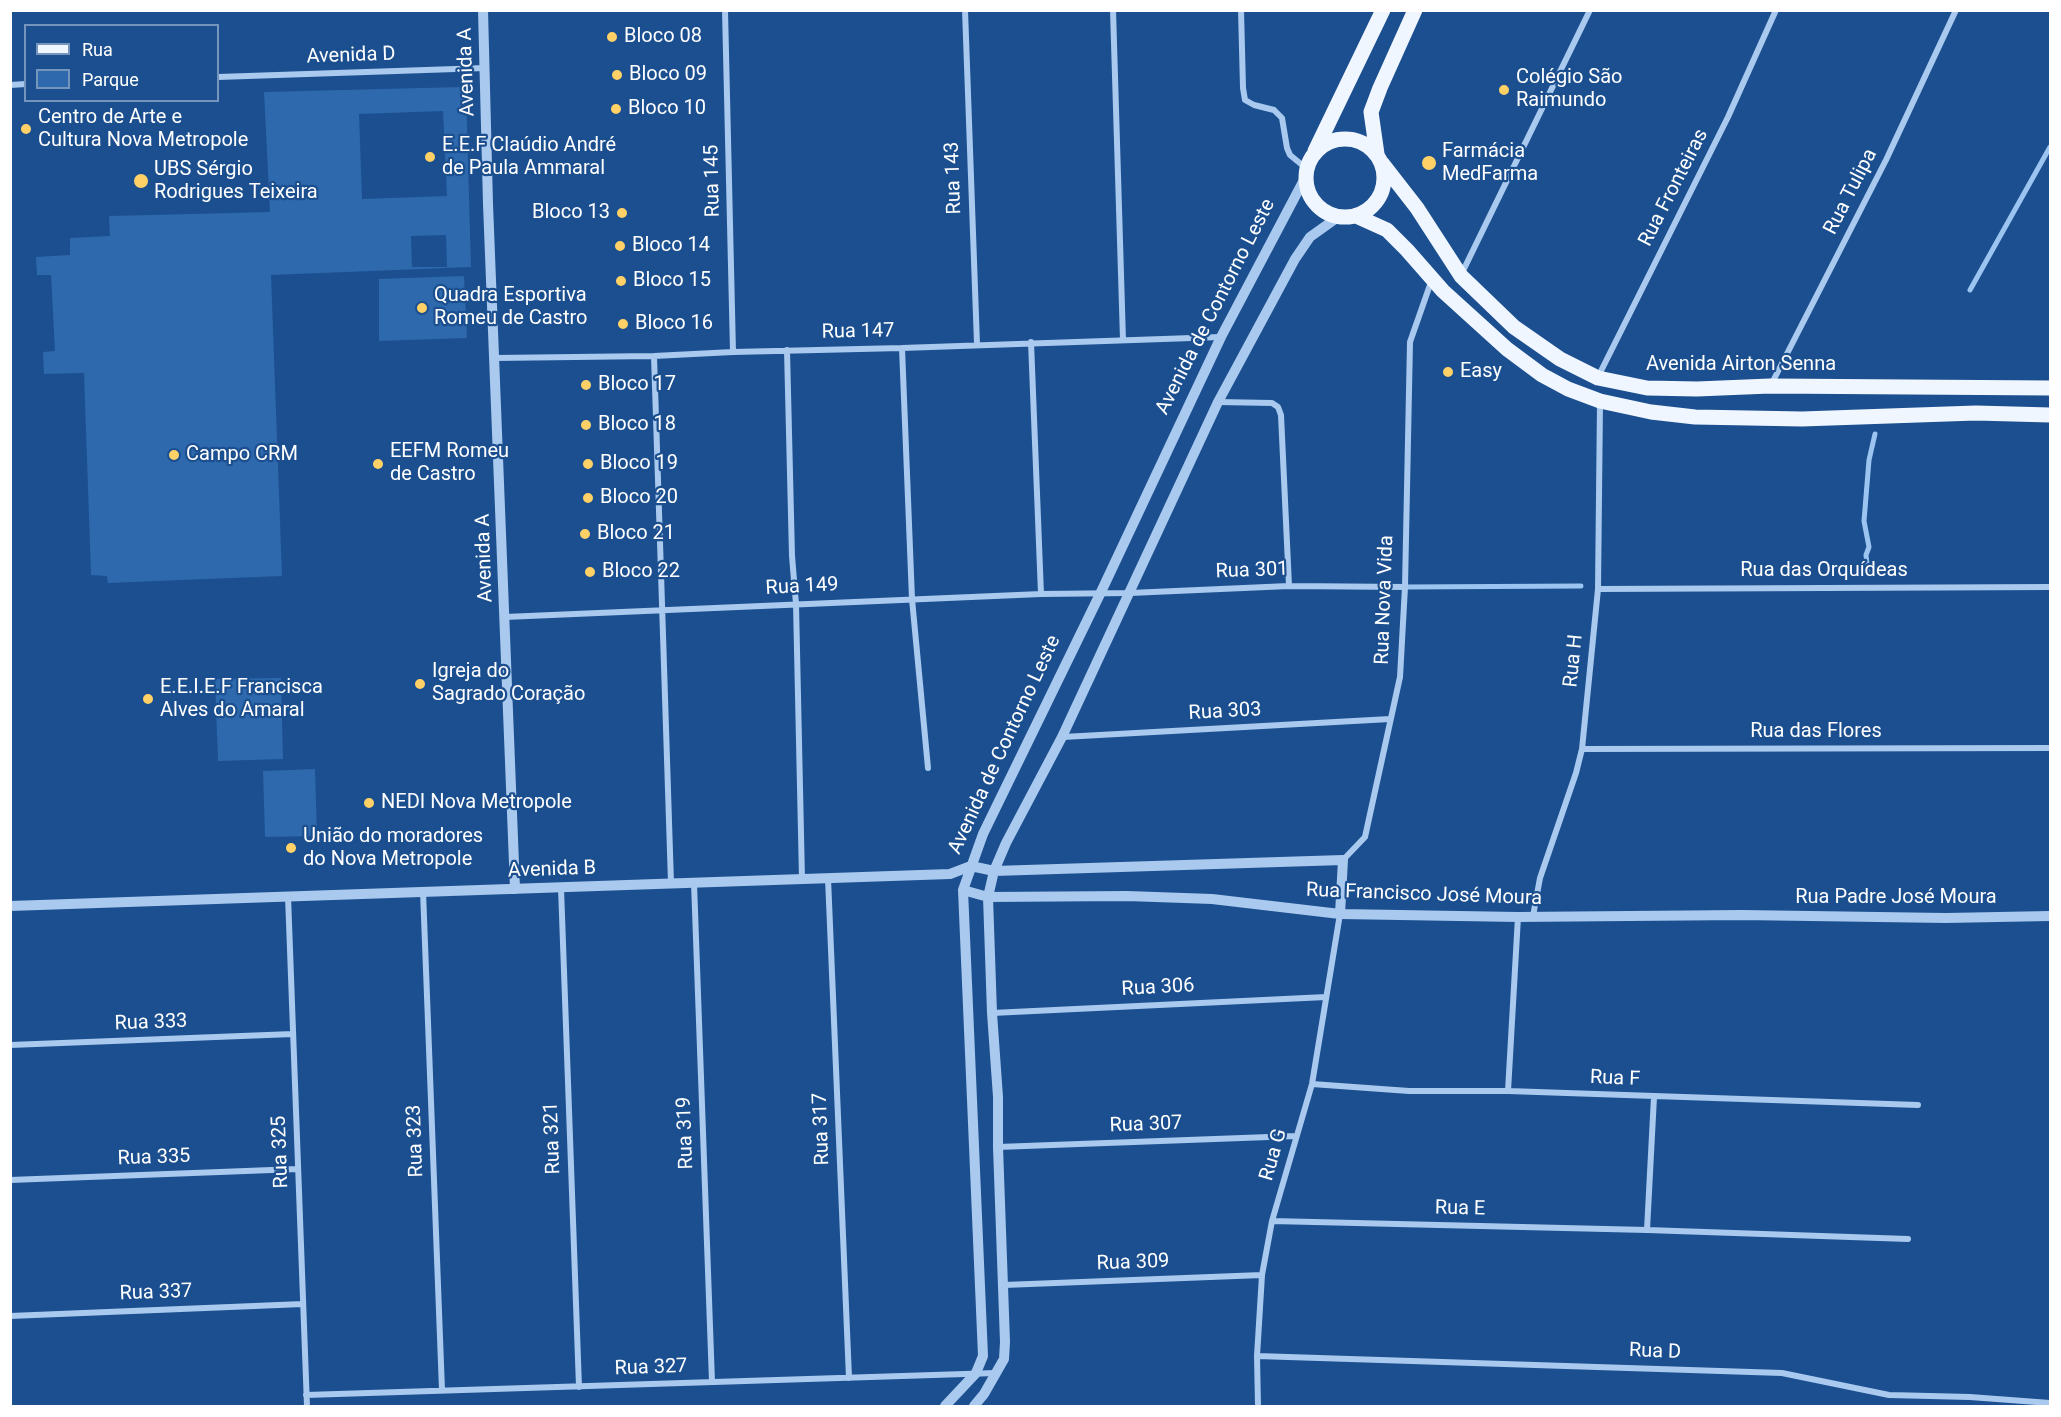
<!DOCTYPE html>
<html>
<head>
<meta charset="utf-8">
<style>
	body { margin:0 }
	#map { position:relative; width:2061px; height:1417px; overflow:hidden; background:#1b4f8f; font-family:Roboto,sans-serif }
	canvas { display:block }
	.frame { position:absolute; inset:0; border:12px solid #fff; pointer-events:none }
	.legend { position:absolute; left:24px; top:24px; width:195px; height:78px; box-sizing:border-box; background:#1b4f8f; border:2px solid #7695bc; margin:0; padding:8px 10px; list-style:none; font-size:18px; color:#fff }
	.legend li { display:flex; align-items:center; gap:12px; height:30px }
	.legend b { width:30px; border:2px solid #7695bc }
</style>
</head>
<body>
<div id="map">
<canvas width="2061" height="1417"></canvas>
<div class="frame"></div>
<ul class="legend">
<li><b style="height:8px;background:#f0f6ff"></b>Rua</li>
<li><b style="height:16px;background:#2e69ad"></b>Parque</li>
</ul>
</div>
<script>
const c = document.querySelector('canvas').getContext('2d');
c.lineJoin = 'round';
function paint(path, color) { c.fillStyle = color; c.fill(path, 'evenodd'); }
const toPath = rows => new Path2D(rows.map(r => 'M' + r).join(''));
function strokePath(path, color, width, dash) { c.strokeStyle = color; c.lineWidth = width; c.lineCap = dash ? 'butt' : 'round'; c.setLineDash(dash || []); c.stroke(path); }
function drawText(font, color, halo, rows, align = 'center') {
  c.font = font + ' Roboto,sans-serif'; c.lineWidth = 4.5; c.setLineDash([]); c.textBaseline = 'middle'; c.strokeStyle = halo; c.fillStyle = color; for (const [text, x, y, turn = 0] of rows) {
    c.save(); c.translate(x, y); c.rotate((+turn || 0) * Math.PI / 180); c.textAlign = isNaN(turn) ? turn : align; if (halo) c.strokeText(text, 0, 0); c.fillText(text, 0, 0); c.restore();
  }
}
paint(toPath([
	[462,87,466,90,471,267,271,275,282,576,108,583,107,576,91,575,84,373,44,374,43,352,55,351,51,275,37,275,36,257,70,255,70,238,110,236,109,216,270,212,264,92],
	[443,111,447,196,362,199,359,114],
	[446,235,447,267,412,267,411,236],
	[464,276,467,338,379,341,379,279],
	[281,678,283,759,218,761,215,679],
	[315,769,317,836,265,837,263,771]
]), '#2e69ad');
strokePath(toPath([
	[1970,290,2050,147],
	[1868,573,1866,555,1869,547,1864,521,1869,460,1875,434],
	[1405,587,1581,586]
]), '#9cc4f0', 5);
strokePath(toPath([
	[725,10,733,352],
	[965,10,977,344],
	[1113,10,1123,340],
	[1241,10,1243,88,1245,100,1254,105,1274,110,1282,118,1287,148,1290,155,1307,169],
	[218,77,485,68],
	[10,85,26,84],
	[1461,275,1590,10],
	[1031,342,1041,594],
	[902,348,912,599,928,768],
	[787,350,792,556,796,604,802,879],
	[654,356,671,883],
	[495,358,654,356,733,352,902,348,1221,337],
	[1598,377,1728,117,1776,10],
	[1771,385,1886,160,1956,10],
	[1218,402,1272,403,1278,407,1281,415,1289,586],
	[1598,589,2050,587],
	[505,617,1041,594,1130,593,1289,586,1405,587],
	[1063,737,1390,719],
	[1582,749,2050,748],
	[1343,860,1365,837,1400,677,1405,587,1410,342,1431,282],
	[828,878,849,1378],
	[694,883,712,1382],
	[561,888,579,1387],
	[423,891,442,1390],
	[288,896,307,1406],
	[1533,916,1540,878,1576,773,1582,749,1598,589,1600,403],
	[992,1013,1326,997],
	[10,1045,293,1034],
	[1312,1084,1409,1091,1508,1091,1918,1105],
	[1508,1091,1518,917],
	[998,1147,1296,1136],
	[10,1180,298,1169],
	[1272,1221,1647,1230,1908,1239],
	[1647,1230,1654,1097],
	[1004,1285,1262,1275],
	[10,1316,303,1304],
	[1257,1356,1782,1373,1889,1395,1970,1397,2050,1403],
	[306,1395,996,1373],
	[1258,1406,1257,1356,1262,1275,1272,1221,1312,1084,1340,914]
]), '#a9c9ee', 6);
strokePath(toPath([
	[483,10,488,204,515,889],
	[971,866,994,871,1343,860,1340,914],
	[963,890,988,897,1127,896,1212,899,1340,914,1518,917,1742,915,1946,918,2050,916],
	[10,906,950,874,971,866],
	[945,1406,976,1373,983,1356,963,890,983,834,1101,592,1221,337,1306,176],
	[974,1406,984,1394,1004,1359,1005,1342,998,1147,998,1097,992,1013,988,897,994,871,1006,843,1062,737,1218,402,1295,259,1310,237,1338,217]
]), '#a9c9ee', 10);
strokePath(toPath([
	'1306 178a39 39 0 1 1 78 0a39 39 0 1 1-78 0Z',
	[1315,151,1383,10],
	[1377,154,1371,112,1380,88,1415,10],
	[1382,163,1417,208,1461,276,1514,327,1560,359,1598,378,1647,388,1697,389,1770,386,2050,388],
	[1356,216,1387,230,1407,250,1443,291,1507,349,1542,375,1568,389,1600,401,1651,412,1695,417,1802,419,1976,413,2050,415]
]), '#f0f6ff', 15);
for (const [x, y, r, color] of [
	[612,37,6,"#ffd166"],
	[617,75,6,"#ffd166"],
	[1504,90,6,"#ffd166"],
	[616,109,6,"#ffd166"],
	[26,129,6,"#ffd166"],
	[430,157,6,"#ffd166"],
	[1429,163,8,"#ffd166"],
	[141,181,8,"#ffd166"],
	[622,213,6,"#ffd166"],
	[620,246,6,"#ffd166"],
	[621,281,6,"#ffd166"],
	[422,308,6,"#ffd166"],
	[623,324,6,"#ffd166"],
	[1448,372,6,"#ffd166"],
	[586,385,6,"#ffd166"],
	[586,425,6,"#ffd166"],
	[174,455,6,"#ffd166"],
	[378,464,6,"#ffd166"],
	[588,464,6,"#ffd166"],
	[588,498,6,"#ffd166"],
	[585,534,6,"#ffd166"],
	[590,572,6,"#ffd166"],
	[420,684,6,"#ffd166"],
	[148,699,6,"#ffd166"],
	[369,803,6,"#ffd166"],
	[291,848,6,"#ffd166"]
]) { const dot = new Path2D(); dot.arc(x, y, r, 0, 2 * Math.PI); c.fillStyle = color; c.fill(dot); strokePath(dot, '#1b4f8f', 2); }
drawText('20px', '#fff', '#1b4f8f', [
	["Bloco 08",624,37],
	["Bloco 09",629,75],
	["Colégio São",1516,78],
	["Raimundo",1516,101],
	["Bloco 10",628,109],
	["Centro de Arte e",38,118],
	["Cultura Nova Metropole",38,141],
	["E.E.F Claúdio André",442,146],
	["de Paula Ammaral",442,169],
	["Farmácia",1442,152],
	["MedFarma",1442,175],
	["UBS Sérgio",154,170],
	["Rodrigues Teixeira",154,193],
	["Bloco 13",610,213,"right"],
	["Bloco 14",632,246],
	["Bloco 15",633,281],
	["Quadra Esportiva",434,296],
	["Romeu de Castro",434,319],
	["Bloco 16",635,324],
	["Easy",1460,372],
	["Bloco 17",598,385],
	["Bloco 18",598,425],
	["EEFM Romeu",390,452],
	["de Castro",390,475],
	["Campo CRM",186,455],
	["Bloco 19",600,464],
	["Bloco 20",600,498],
	["Bloco 21",597,534],
	["Bloco 22",602,572],
	["Igreja do",432,672],
	["Sagrado Coração",432,695],
	["E.E.I.E.F Francisca",160,688],
	["Alves do Amaral",160,711],
	["NEDI Nova Metropole",381,803],
	["União do moradores",303,837],
	["do Nova Metropole",303,860]
], 'left');
drawText('20px', '#fff', '#1b4f8f', [
	["Avenida D",351,56,-2],
	["Avenida A",467,72,-92],
	["Rua 143",954,178,-92],
	["Rua 145",713,181,-91],
	["Rua Fronteiras",1674,188,-63],
	["Rua Tulipa",1851,192,-63],
	["Avenida de Contorno Leste",1216,307,-63],
	["Rua 147",858,332,-1],
	["Avenida Airton Senna",1741,365],
	["Avenida A",485,558,-92],
	["Rua 301",1252,571,-2],
	["Rua das Orquídeas",1824,571],
	["Rua 149",802,587,-3],
	["Rua Nova Vida",1385,600,-88],
	["Rua H",1574,661,-84],
	["Rua 303",1225,712,-3],
	["Rua das Flores",1816,732],
	["Avenida de Contorno Leste",1005,745,-65],
	["Avenida B",552,870,-2],
	["Rua Francisco José Moura",1424,895,2],
	["Rua Padre José Moura",1896,898],
	["Rua 306",1158,988,-3],
	["Rua 333",151,1023,-2],
	["Rua F",1615,1079,2],
	["Rua 307",1146,1125,-2],
	["Rua 317",822,1129,-92],
	["Rua 319",686,1133,-92],
	["Rua 321",553,1138,-92],
	["Rua 323",416,1141,-92],
	["Rua 325",281,1152,-92],
	["Rua G",1274,1155,-74],
	["Rua 335",154,1158,-2],
	["Rua E",1460,1209,1],
	["Rua 309",1133,1263,-2],
	["Rua 337",156,1293,-2],
	["Rua D",1655,1352,2],
	["Rua 327",651,1368,-2]
]);
</script>
</body>
</html>
